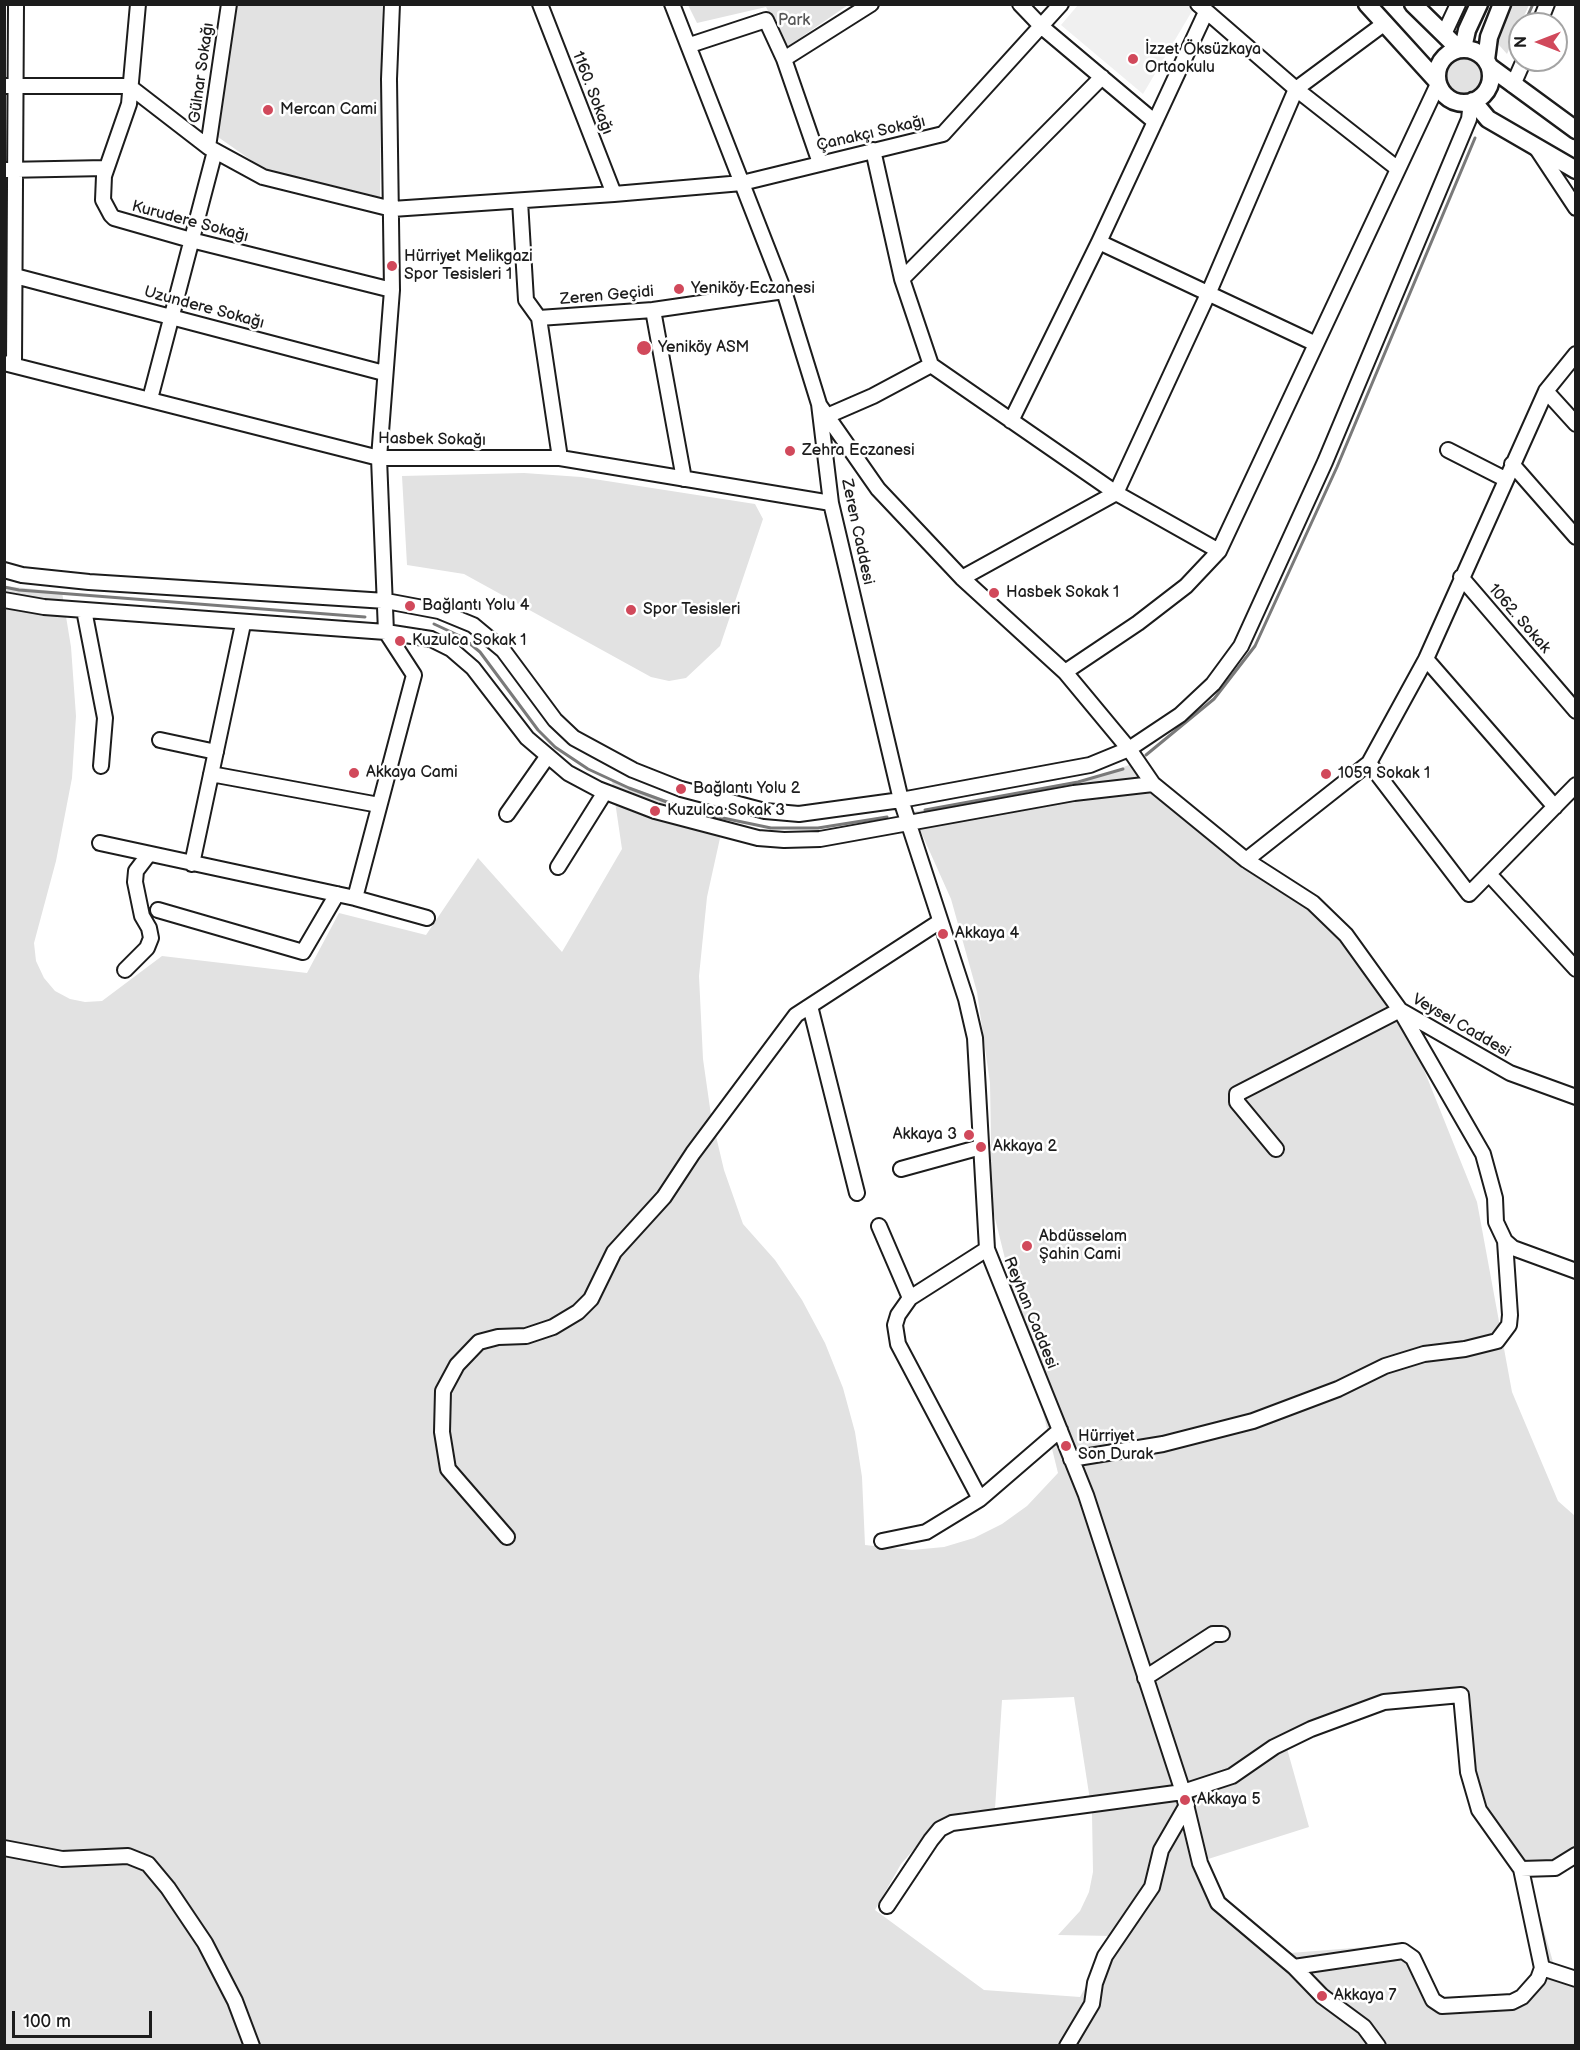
<!DOCTYPE html>
<html>
<head>
<meta charset="utf-8">
<style>
	body { margin:0 }
	#map { position:relative; width:1580px; height:2050px; overflow:hidden; background:#fff; font-family:"Balsamiq Sans",sans-serif }
	canvas { display:block }
	.frame { position:absolute; inset:0; border:6px solid #1c1c1c; pointer-events:none }
	.north { position:absolute; left:1508px; top:12px; width:60px; height:60px; box-sizing:border-box; background:#fff; border:2px solid #a4a4a4; border-radius:50%; rotate:270deg; font-size:16px; font-weight:700; line-height:24px; text-align:center; color:#1c1c1c }
	.north::after { content:''; display:block; margin:auto; width:21px; height:27px; background:#d1495b; clip-path:polygon(50% 0,100% 100%,50% 72%,0 100%) }
	.scale { position:absolute; left:12px; top:2011px; width:140px; height:27px; box-sizing:border-box; border:3px solid #1c1c1c; border-top:0; padding-left:8px; font-size:18px; line-height:21px; white-space:nowrap; color:#1c1c1c; -webkit-text-stroke:4px #fff; paint-order:stroke }
</style>
</head>
<body>
<div id="map">
<canvas width="1580" height="2050"></canvas>
<div class="frame"></div>
<div class="north">N</div>
<div class="scale">100 m</div>
</div>
<script>
const c = document.querySelector('canvas').getContext('2d');
c.lineJoin = 'round';
function paint(path, color) { c.fillStyle = color; c.fill(path, 'evenodd'); }
const toPath = rows => new Path2D(rows.map(r => 'M' + r).join(''));
function strokePath(path, color, width, dash) { c.strokeStyle = color; c.lineWidth = width; c.lineCap = dash ? 'butt' : 'round'; c.setLineDash(dash || []); c.stroke(path); }
function drawText(font, color, halo, rows, align = 'center') {
  c.font = font + ' "Balsamiq Sans",sans-serif'; c.lineWidth = 5; c.setLineDash([]); c.textBaseline = 'middle'; c.strokeStyle = halo; c.fillStyle = color; for (const [text, x, y, turn = 0] of rows) {
    c.save(); c.translate(x, y); c.rotate((+turn || 0) * Math.PI / 180); c.textAlign = isNaN(turn) ? turn : align; if (halo) c.strokeText(text, 0, 0); c.fillText(text, 0, 0); c.restore();
  }
}
paint(toPath([
	[1193,4,1195,6,1143,94,1061,25,1078,5]
]), '#f0f0f0');
paint(toPath([
	[266,4,382,5,380,198,268,172,218,137,237,6],
	[688,5,848,5,787,47,766,7,697,23],
	[1509,5,1529,5,1507,54,1499,45,1498,37],
	'1446 76a18 18 0 1 1 36 0a18 18 0 1 1-36 0Z',
	[524,473,581,477,755,504,763,519,720,646,686,678,669,681,651,677,464,574,407,565,402,476],
	[5,586,62,592,71,647,76,716,72,778,56,861,34,943,36,961,44,978,55,991,70,999,85,1002,102,1001,162,956,307,973,339,913,426,935,478,858,562,952,622,849,612,781,724,820,707,897,699,976,703,1059,711,1115,724,1170,743,1224,775,1260,802,1300,825,1343,843,1388,855,1432,862,1477,865,1545,912,1550,944,1547,974,1538,1002,1524,1027,1506,1058,1473,989,1194,991,1138,990,1083,977,992,951,899,912,812,1098,777,1134,763,1141,774,1307,896,1400,1010,1477,1202,1512,1392,1558,1501,1575,1516,1575,1862,1528,1874,1553,1962,1558,1967,1575,1971,1575,2045,5,2046],
	[1074,1697,1092,1813,1093,1872,1089,1892,1080,1911,1058,1935,1113,1936,1080,1997,984,1990,875,1910,901,1864,930,1831,962,1812,995,1809,1002,1700],
	[1456,1700,1464,1784,1486,1832,1514,1871,1525,1924,1536,1962,1534,1975,1518,1995,1507,2000,1441,2001,1412,1948,1392,1945,1290,1953,1232,1904,1217,1887,1205,1860,1309,1827,1286,1745,1386,1709]
]), '#e2e2e2');
strokePath(toPath([
	[1524,24,1533,4],
	[1512,52,1520,34],
	[4,587,19,590,365,617],
	[434,624,462,637,480,652,538,730,555,747,588,769,629,788,694,812,771,828,818,828,887,817],
	[1146,755,1214,699,1255,646,1337,467,1475,138],
	[925,810,1078,782,1123,769]
]), '#7a7a7a', 3);
const minor = toPath([
	[138,4,129,104,104,176,103,200,111,215,114,218,191,240,392,290],
	[540,4,614,194],
	[672,4,784,291,819,404,831,503,901,800,966,999,975,1038,987,1249,1086,1495,1183,1792,1200,1863,1218,1903,1294,1967,1322,1996,1364,2027,1378,2046],
	[1020,4,1042,27,1155,122],
	[1198,4,1296,89,1398,169],
	[1539,24,1547,4],
	[1444,34,1458,4],
	[690,45,766,20,784,59,820,163],
	[784,59,871,4],
	[1513,85,1524,60],
	[4,86,129,86],
	[129,86,208,147,263,177,392,209,614,194,742,183,943,134,1061,4],
	[1535,146,1576,208],
	[208,147,229,4],
	[873,150,902,279,931,365,1116,493,1219,551],
	[4,170,106,168],
	[520,201,526,300,539,318,560,458],
	[1099,242,1316,344],
	[15,276,384,373],
	[902,279,1102,77],
	[653,310,684,479],
	[539,318,653,310,784,291],
	[4,363,379,458,560,458,831,503],
	[14,365,16,4],
	[1546,391,1576,424],
	[150,399,215,151],
	[820,406,878,489,962,578,1065,672,1129,749,1153,784,1246,860,1313,903,1346,935,1400,1010,1510,1073,1576,1097],
	[827,416,873,396,931,365],
	[1011,421,1099,242,1206,12],
	[1448,450,1505,479],
	[1512,464,1576,537],
	[4,570,22,575,89,582,386,601,439,611,473,625,503,650,555,720,574,738,633,770,681,789,765,811,799,814,901,800,1090,765,1129,749,1180,715,1213,684,1241,646,1325,462,1469,119,1471,102],
	[1461,577,1576,711],
	[962,578,1116,493,1209,292,1296,89,1385,23],
	[4,600,44,607,386,632,431,639,451,649,473,668,527,738,568,773,598,789,655,811,758,838,784,840,820,839,1074,793,1153,784],
	[84,610,105,718,101,766],
	[386,632,379,458,392,290,389,79,392,4],
	[1426,659,1555,807],
	[1065,672,1138,623,1186,586,1219,551,1438,84],
	[160,740,216,752],
	[1369,763,1469,894,1576,785],
	[211,774,379,805],
	[507,814,547,757],
	[100,843,355,898,427,918],
	[1246,860,1369,763,1426,659,1546,391,1576,354],
	[192,864,243,624],
	[558,867,605,792],
	[1489,874,1576,969],
	[355,898,414,675,386,632],
	[158,910,303,952,337,894],
	[125,970,147,948,151,938,149,928,142,916,135,882,136,871,149,854],
	[810,1006,857,1193],
	[1276,1149,1237,1102,1237,1094,1400,1010,1483,1154,1495,1198,1496,1222,1505,1241,1513,1248,1576,1271],
	[901,1169,981,1147],
	[879,1226,910,1298],
	[987,1249,910,1298,898,1315,895,1325,898,1344,980,1499,1060,1430],
	[1071,1459,1163,1444,1253,1421,1338,1389,1385,1366,1424,1354,1465,1349,1497,1341,1509,1325,1510,1315,1505,1241],
	[507,1537,448,1469,442,1432,443,1391,457,1365,479,1342,498,1337,526,1336,553,1327,578,1312,591,1299,614,1252,664,1197,693,1153,796,1015,939,922],
	[882,1541,926,1532,980,1499],
	[1145,1678,1213,1634,1222,1634],
	[4,1848,62,1859,128,1856,148,1864,168,1888,205,1943,235,2001,252,2046],
	[1521,1869,1555,1868,1576,1855],
	[887,1906,931,1840,940,1829,952,1823,1183,1792,1232,1776,1274,1747,1311,1729,1384,1702,1461,1695,1468,1772,1479,1810,1521,1869,1542,1968,1538,1979,1522,1997,1512,2002,1442,2006,1433,2000,1413,1958,1403,1951,1294,1967],
	[1542,1968,1576,1979],
	[1067,2046,1092,2004,1095,1983,1105,1956,1152,1887,1161,1850,1187,1805]
]);
const major = toPath([
	[1367,4,1437,81],
	[1413,4,1459,49],
	[1463,48,1467,30,1479,4],
	'1437 76a27 27 0 1 1 54 0a27 27 0 1 1-54 0Z',
	[1486,60,1489,37,1502,4],
	[1490,67,1576,130],
	[1473,101,1488,119,1576,170]
]);
strokePath(minor, '#1c1c1c', 18);
strokePath(major, '#1c1c1c', 21);
strokePath(minor, '#fff', 14);
strokePath(major, '#fff', 16);
for (const [x, y, r, color] of [
	[1133,59,6,"#d1495b"],
	[268,110,6,"#d1495b"],
	[392,266,6,"#d1495b"],
	[679,289,6,"#d1495b"],
	[644,348,8,"#d1495b"],
	[790,451,6,"#d1495b"],
	[994,593,6,"#d1495b"],
	[410,606,6,"#d1495b"],
	[631,610,6,"#d1495b"],
	[400,641,6,"#d1495b"],
	[354,773,6,"#d1495b"],
	[1326,774,6,"#d1495b"],
	[681,789,6,"#d1495b"],
	[655,811,6,"#d1495b"],
	[943,934,6,"#d1495b"],
	[969,1135,6,"#d1495b"],
	[981,1147,6,"#d1495b"],
	[1027,1246,6,"#d1495b"],
	[1066,1446,6,"#d1495b"],
	[1185,1800,6,"#d1495b"],
	[1322,1996,6,"#d1495b"]
]) { const dot = new Path2D(); dot.arc(x, y, r, 0, 2 * Math.PI); c.fillStyle = color; c.fill(dot); strokePath(dot, '#fff', 2); }
drawText('16px', '#575757', '#fff', [
	["Park",794,21]
]);
drawText('16px', '#1c1c1c', '#fff', [
	["İzzet Öksüzkaya",1145,50],
	["Ortaokulu",1145,68],
	["Mercan Cami",280,110],
	["Hürriyet Melikgazi",404,257],
	["Spor Tesisleri 1",404,275],
	["Yeniköy Eczanesi",691,289],
	["Yeniköy ASM",658,348],
	["Zehra Eczanesi",802,451],
	["Hasbek Sokak 1",1006,593],
	["Bağlantı Yolu 4",422,606],
	["Spor Tesisleri",643,610],
	["Kuzulca Sokak 1",412,641],
	["Akkaya Cami",366,773],
	["1059 Sokak 1",1338,774],
	["Bağlantı Yolu 2",693,789],
	["Kuzulca Sokak 3",667,811],
	["Akkaya 4",955,934],
	["Akkaya 3",957,1135,"right"],
	["Akkaya 2",993,1147],
	["Abdüsselam",1039,1237],
	["Şahin Cami",1039,1255],
	["Hürriyet",1078,1437],
	["Son Durak",1078,1455],
	["Akkaya 5",1197,1800],
	["Akkaya 7",1334,1996]
], 'left');
drawText('16px', '#1c1c1c', '#fff', [
	["Gülnar Sokağı",202,73,-82],
	["1160. Sokağı",592,93,69],
	["Çanakçı Sokağı",871,134,-13],
	["Kurudere Sokağı",190,222,15],
	["Zeren Geçidi",607,296,-5],
	["Uzundere Sokağı",204,308,15],
	["Hasbek Sokağı",432,440,1],
	["Zeren Caddesi",857,532,78],
	["1062. Sokak",1519,619,49],
	["Veysel Caddesi",1461,1026,30],
	["Reyhan Caddesi",1030,1313,68]
]);
</script>
</body>
</html>
